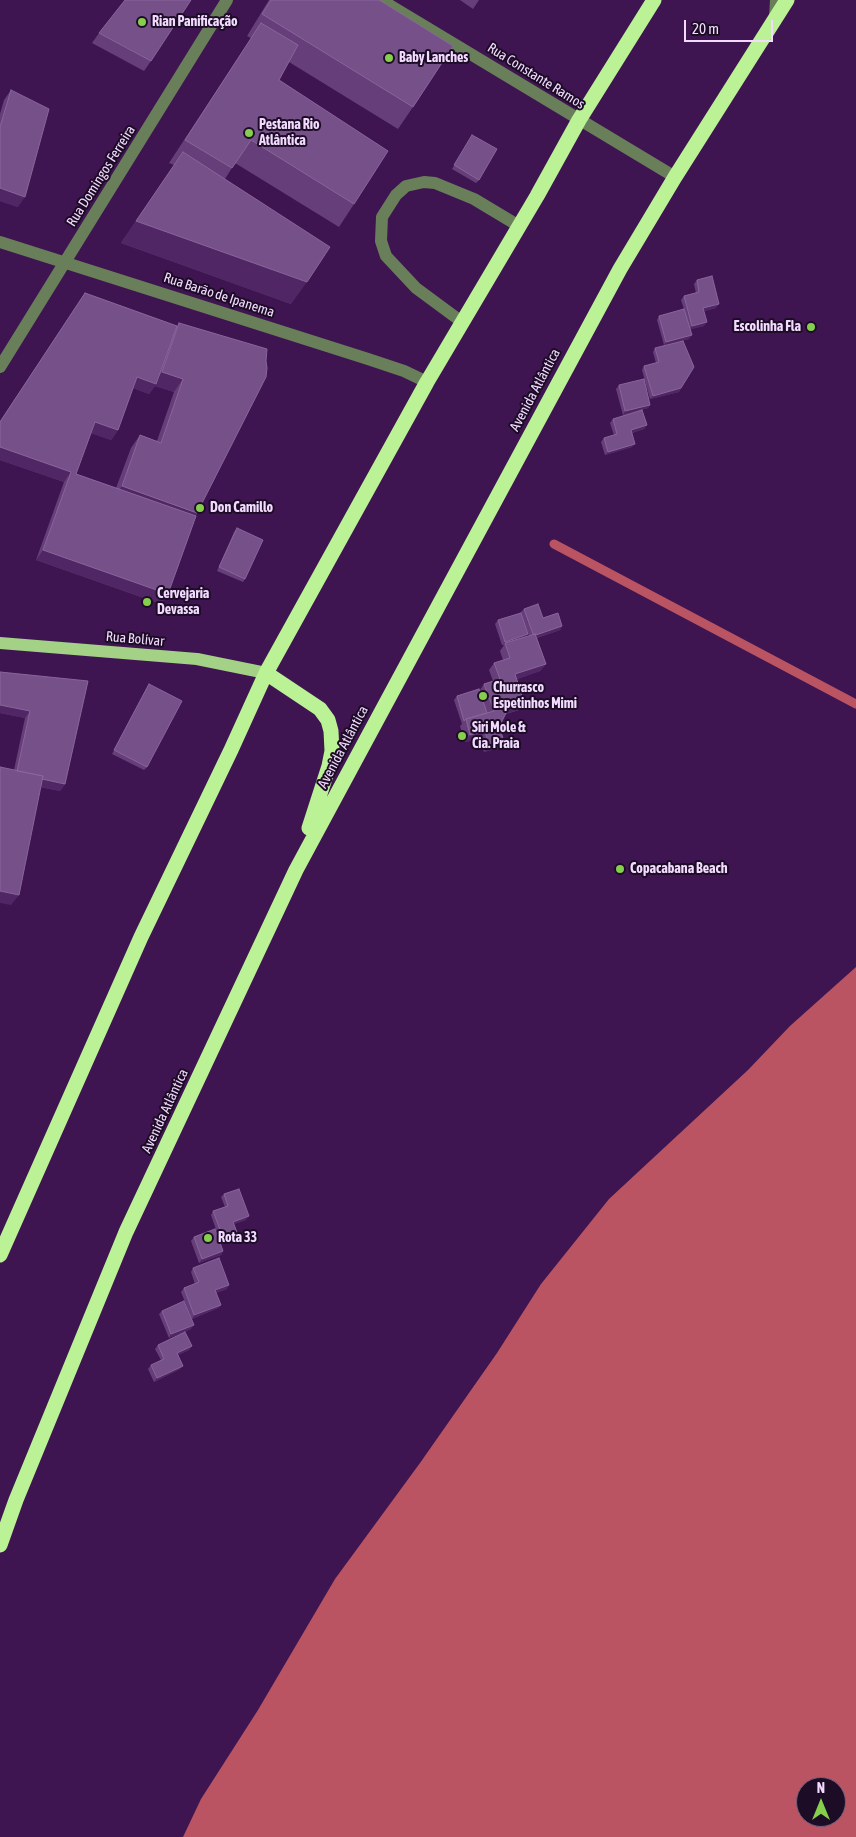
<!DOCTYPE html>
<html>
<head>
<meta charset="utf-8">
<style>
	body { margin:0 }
	#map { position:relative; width:856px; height:1837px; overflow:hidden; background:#3f1551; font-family:"Asap Condensed",sans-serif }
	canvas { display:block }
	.north { position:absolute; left:796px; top:1777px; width:50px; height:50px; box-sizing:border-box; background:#1d0c26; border:1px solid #725f7d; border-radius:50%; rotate:0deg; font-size:14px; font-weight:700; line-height:20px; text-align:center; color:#f2dbff }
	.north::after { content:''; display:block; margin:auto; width:18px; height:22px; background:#85cf4c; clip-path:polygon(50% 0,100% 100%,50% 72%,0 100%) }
	.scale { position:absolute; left:684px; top:20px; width:89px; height:22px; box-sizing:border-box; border:2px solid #f2dbff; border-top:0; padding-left:6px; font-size:15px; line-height:18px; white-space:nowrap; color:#f2dbff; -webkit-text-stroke:4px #1d0c26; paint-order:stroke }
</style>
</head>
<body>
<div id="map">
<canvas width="856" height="1837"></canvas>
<div class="north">N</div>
<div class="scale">20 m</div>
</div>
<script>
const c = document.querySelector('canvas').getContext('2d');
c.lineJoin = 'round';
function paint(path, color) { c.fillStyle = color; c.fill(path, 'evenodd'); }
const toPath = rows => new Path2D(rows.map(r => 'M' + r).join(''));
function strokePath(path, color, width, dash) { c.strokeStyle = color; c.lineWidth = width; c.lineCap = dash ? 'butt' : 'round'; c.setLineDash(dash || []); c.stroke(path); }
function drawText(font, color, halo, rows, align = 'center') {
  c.font = font + ' "Asap Condensed",sans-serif'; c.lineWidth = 4; c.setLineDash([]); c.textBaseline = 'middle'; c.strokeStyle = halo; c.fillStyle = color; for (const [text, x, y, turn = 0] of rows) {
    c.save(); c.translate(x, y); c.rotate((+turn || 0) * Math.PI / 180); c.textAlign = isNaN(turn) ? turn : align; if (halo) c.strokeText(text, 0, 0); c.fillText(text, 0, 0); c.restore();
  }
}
paint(toPath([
	[856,967,856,1837,183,1837,201,1799,258,1710,335,1579,420,1463,497,1353,541,1284,609,1199,748,1070,790,1026],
	[806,1787,836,1787,836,1817,806,1817]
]), '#bb5462');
strokePath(toPath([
	[554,544,856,704]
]), '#bb5462', 9);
strokePath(toPath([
	[381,0,675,177],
	[775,18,776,0],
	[0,242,368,359,404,371,427,382],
	[462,322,416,288,386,256,381,241,382,217,396,195,406,186,424,182,435,183,474,199,519,226],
	[0,367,227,0]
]), '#687f5a', 12);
strokePath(toPath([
	[0,643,197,659,266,673]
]), '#a3d185', 12);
strokePath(toPath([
	[266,673,320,709,328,720,331,731,332,751,329,766,309,828],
	[0,1255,141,937,231,750,266,673,427,382,537,196,579,120,654,0],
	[0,1545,16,1500,126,1232,296,870,620,269,675,177,787,0]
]), '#baf295', 15);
paint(toPath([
	[269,0,379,0,413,107,398,129,289,62,279,80,354,204,339,227,235,163,225,179,291,304,121,243,174,165,169,163,251,38,247,36],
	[460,0,479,0,473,9],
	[99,33,151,61,144,71,92,43],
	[11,90,18,207,0,201,0,114,4,100],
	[470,139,479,180,476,183,452,169],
	[697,280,716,308,704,311,704,326,690,329,689,339,664,345,657,320,659,316,684,309,681,300,684,296,696,293,694,284],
	[85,293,177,326,179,323,197,513,196,516,168,594,161,604,36,560,64,482,0,460,0,421],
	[155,386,174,392,157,441,140,435,131,448,116,488,76,474,91,433,111,440,118,430,133,388,149,394],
	[655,348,681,388,679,392,650,399,642,370,644,366,656,363,653,352],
	[619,385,650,405,648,408,623,415,616,389],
	[613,419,647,425,644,429,632,433,632,447,605,455,601,442,604,438,614,435,610,423],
	[237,528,245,579,243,582,217,571,234,532],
	[524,609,543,618,562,626,560,630,537,638,546,664,540,671,517,679,524,702,519,710,506,714,499,727,499,748,484,752,480,739,465,742,460,726,462,724,454,700,457,696,480,690,484,684,493,681,489,670,494,663,503,660,500,651,504,645,502,645,495,624,498,620,526,637,529,636,521,612],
	[88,681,65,784,60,791,40,787,11,905,14,770,25,718,0,713],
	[149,684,147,767,144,770,112,754],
	[224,1194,246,1220,234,1224,238,1235,236,1239,221,1244,211,1215,213,1211,225,1207,221,1197],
	[194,1237,223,1251,221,1255,199,1263,191,1241],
	[193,1268,227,1289,216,1293,221,1305,218,1308,192,1319,181,1292,184,1288,195,1284,191,1272],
	[162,1311,191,1329,169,1338,159,1314],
	[158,1345,192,1346,189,1350,178,1355,180,1369,154,1382,148,1369,151,1365,161,1360,155,1349]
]), '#663f7a');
paint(toPath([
	[0,188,25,197,18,207,0,201],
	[136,221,307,282,291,304,121,243],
	[719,304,716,308,700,312,703,308],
	[707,322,704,326,689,330,692,326],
	[692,335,689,339,664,345,666,342],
	[162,372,183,379,174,392,155,386,149,394,130,387,137,377,154,383],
	[681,388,679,392,650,399,653,396],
	[650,405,648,408,623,415,625,411],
	[95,422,118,430,111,440,87,432],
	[647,425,644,429,628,434,631,430],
	[635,444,632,447,605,455,608,452],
	[0,447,71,472,64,482,0,460],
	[122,486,197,513,188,526,112,500],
	[43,550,168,594,161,604,36,560],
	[562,626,560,630,530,640,533,636],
	[528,634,525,638,505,643,502,645,505,642],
	[546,664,540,671,510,682,515,674],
	[524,702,519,710,504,714,509,707],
	[0,705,30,711,25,718,0,713],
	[485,731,480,739,465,742,470,735],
	[504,741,499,748,484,752,489,745],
	[16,774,65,784,60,791,11,781],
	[0,891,19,895,11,905,0,903],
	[249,1216,246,1220,231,1225,233,1222],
	[238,1235,236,1239,221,1244,224,1240],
	[223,1251,221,1255,199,1263,202,1259],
	[229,1285,227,1289,213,1294,215,1290],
	[221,1305,218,1308,192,1319,194,1315],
	[194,1325,191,1329,169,1338,171,1334],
	[192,1346,189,1350,174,1357,177,1353],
	[183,1366,180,1369,154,1382,157,1378]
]), '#502764');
const building = toPath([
	[125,0,191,0,151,61,99,33,125,0],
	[271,0,379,0,453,46,413,107,262,14,271,0],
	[261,23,298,45,279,80,388,151,354,204,251,140,232,168,185,140,261,23],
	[11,90,49,109,25,197,0,188,0,127,11,90],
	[472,135,497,149,479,180,454,165,472,135],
	[183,152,330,247,307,282,136,221,183,152],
	[712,276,719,304,703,308,707,322,692,326,684,296,699,292,697,280,712,276],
	[85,293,177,326,156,384,137,377,118,430,95,422,76,474,196,516,168,594,43,550,71,472,0,447,0,422,85,293],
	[684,309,692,335,666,342,659,316,684,309],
	[179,323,267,349,266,361,267,368,266,377,197,513,122,486,140,435,161,443,183,379,162,372,179,323],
	[683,341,694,367,681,388,653,396,644,366,659,362,655,348,683,341],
	[644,379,650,405,625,411,619,385,644,379],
	[642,410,647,425,631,430,635,444,608,452,604,438,617,434,613,419,642,410],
	[237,528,263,540,245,579,219,567,237,528],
	[538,604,543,618,558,613,562,626,536,635,535,634,533,634,524,609,538,604],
	[521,613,528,634,505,642,498,620,521,613],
	[535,634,546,664,515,674,524,702,509,707,499,727,504,741,489,745,485,731,470,735,466,719,494,711,484,684,500,679,494,663,510,658,505,643,535,634],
	[0,672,88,681,65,784,42,779,43,776,17,771,30,711,0,705,0,672],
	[149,684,182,701,147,767,114,750,149,684],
	[479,689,487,713,466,719,464,721,457,696,479,689],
	[0,767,43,776,19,895,0,891,0,767],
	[239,1189,249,1216,233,1222,238,1235,224,1240,213,1211,228,1206,224,1194,239,1189],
	[215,1229,223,1251,202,1259,194,1237,215,1229],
	[219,1258,229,1285,215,1290,221,1305,194,1315,184,1288,199,1282,193,1268,219,1258],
	[184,1301,194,1325,171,1334,162,1311,184,1301],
	[185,1332,192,1346,177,1353,183,1366,157,1378,151,1365,164,1359,158,1345,185,1332]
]);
paint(building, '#765088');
strokePath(building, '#89659b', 1);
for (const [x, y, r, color] of [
	[142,22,5,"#85cf4c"],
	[389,58,5,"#85cf4c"],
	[249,133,5,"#85cf4c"],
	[811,327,5,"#85cf4c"],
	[200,508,5,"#85cf4c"],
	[147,602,5,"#85cf4c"],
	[483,696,5,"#85cf4c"],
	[462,736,5,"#85cf4c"],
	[620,869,5,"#85cf4c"],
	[208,1238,5,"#85cf4c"]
]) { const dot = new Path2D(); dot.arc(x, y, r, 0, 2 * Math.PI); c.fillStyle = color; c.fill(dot); strokePath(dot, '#1d0c26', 2); }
drawText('bold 14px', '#f2dbff', '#1d0c26', [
	["Rian Panificação",152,22],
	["Baby Lanches",399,58],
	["Pestana Rio",259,125],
	["Atlântica",259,141],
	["Escolinha Fla",801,327,"right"],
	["Don Camillo",210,508],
	["Cervejaria",157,594],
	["Devassa",157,610],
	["Churrasco",493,688],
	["Espetinhos Mimi",493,704],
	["Siri Mole &",472,728],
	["Cia. Praia",472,744],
	["Copacabana Beach",630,869],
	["Rota 33",218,1238]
], 'left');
drawText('14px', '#f2dbff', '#1d0c26', [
	["Rua Constante Ramos",536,76,32],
	["Rua Domingos Ferreira",101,176,-58],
	["Rua Barão de Ipanema",219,295,18],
	["Avenida Atlântica",535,390,-62],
	["Rua Bolívar",135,639,5],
	["Avenida Atlântica",343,747,-62],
	["Avenida Atlântica",165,1111,-65]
]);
</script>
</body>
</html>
